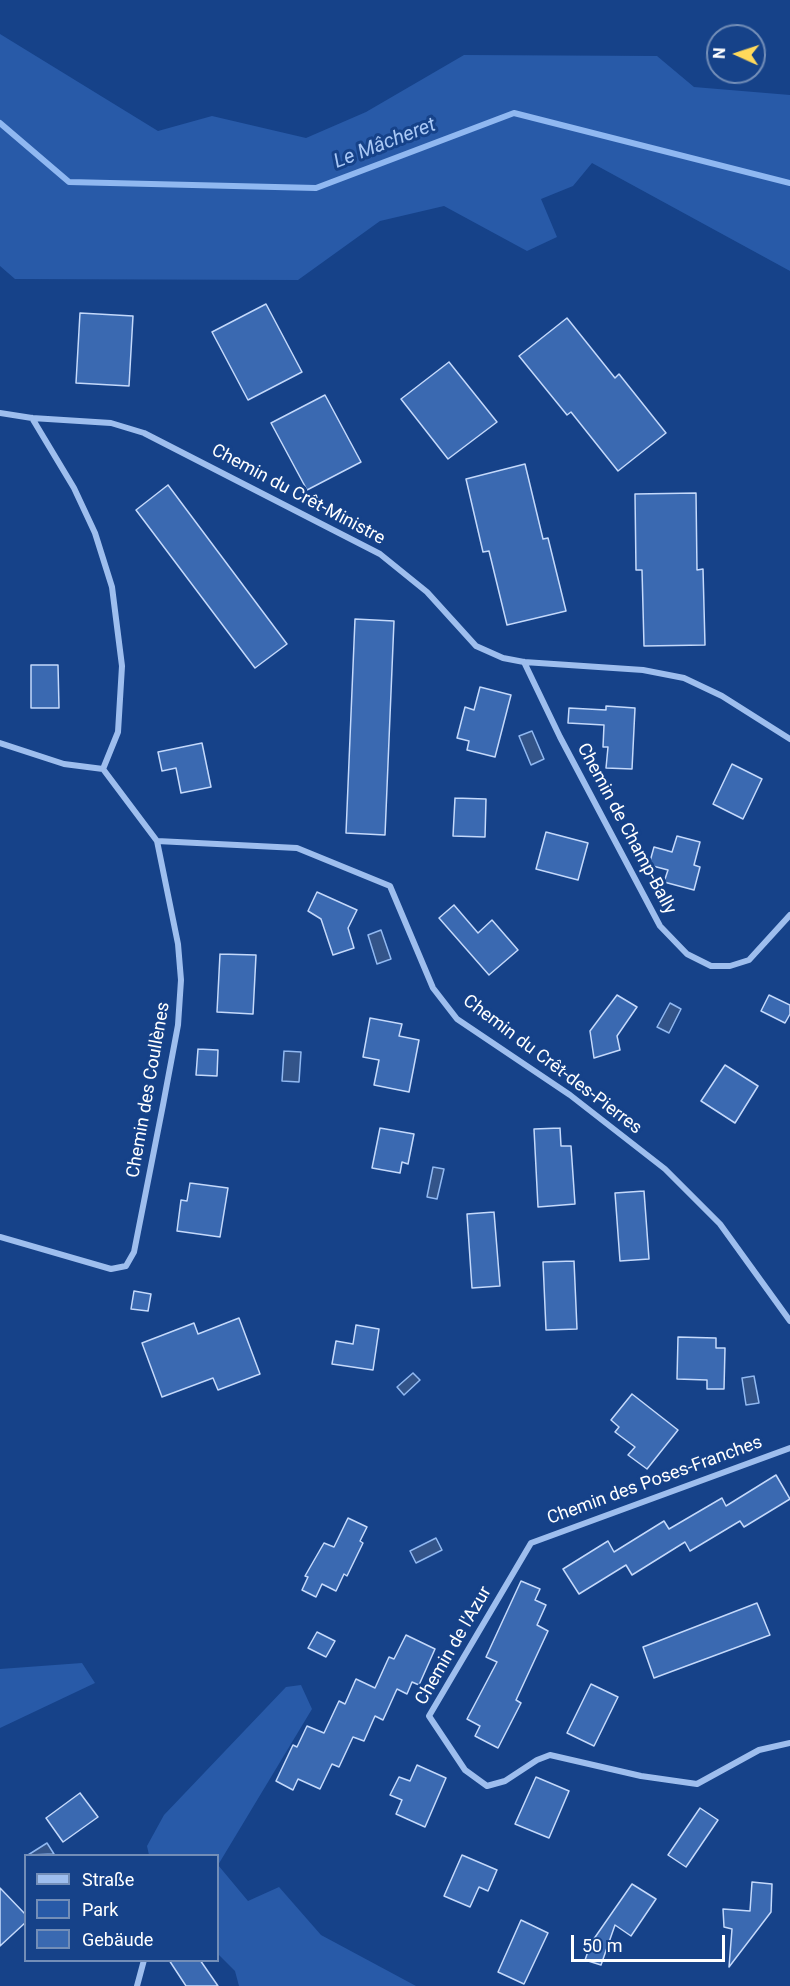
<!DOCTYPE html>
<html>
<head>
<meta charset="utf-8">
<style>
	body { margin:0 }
	#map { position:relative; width:790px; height:1986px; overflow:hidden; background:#164289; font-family:Roboto,sans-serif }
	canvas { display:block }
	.legend { position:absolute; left:24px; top:1854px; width:195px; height:108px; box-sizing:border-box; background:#164289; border:2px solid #738eb8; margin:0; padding:8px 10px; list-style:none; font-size:18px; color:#fff }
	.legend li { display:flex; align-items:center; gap:12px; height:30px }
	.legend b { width:30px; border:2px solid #738eb8 }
	.north { position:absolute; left:706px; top:24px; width:60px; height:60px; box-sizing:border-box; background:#164289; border:2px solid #738eb8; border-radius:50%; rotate:273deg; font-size:16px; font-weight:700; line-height:24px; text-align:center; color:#fff }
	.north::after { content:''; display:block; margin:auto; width:21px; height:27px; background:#ffd95b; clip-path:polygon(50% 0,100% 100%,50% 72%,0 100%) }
	.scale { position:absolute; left:571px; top:1935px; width:154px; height:27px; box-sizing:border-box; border:3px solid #fff; border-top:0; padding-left:8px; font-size:18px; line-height:21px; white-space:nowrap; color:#fff; -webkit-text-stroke:4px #164289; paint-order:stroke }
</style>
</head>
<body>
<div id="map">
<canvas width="790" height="1986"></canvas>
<ul class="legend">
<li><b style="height:8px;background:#9ebeee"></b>Straße</li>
<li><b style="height:16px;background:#285aa8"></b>Park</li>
<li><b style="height:16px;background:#3a69b1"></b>Gebäude</li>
</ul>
<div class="north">N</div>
<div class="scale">50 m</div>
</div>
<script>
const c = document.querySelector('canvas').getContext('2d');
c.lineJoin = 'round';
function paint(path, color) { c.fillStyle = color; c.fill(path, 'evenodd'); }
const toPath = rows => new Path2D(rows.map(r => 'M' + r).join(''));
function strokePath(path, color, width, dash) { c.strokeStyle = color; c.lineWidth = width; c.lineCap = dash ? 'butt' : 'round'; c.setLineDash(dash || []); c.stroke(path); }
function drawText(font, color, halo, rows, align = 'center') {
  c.font = font + ' Roboto,sans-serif'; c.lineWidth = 6; c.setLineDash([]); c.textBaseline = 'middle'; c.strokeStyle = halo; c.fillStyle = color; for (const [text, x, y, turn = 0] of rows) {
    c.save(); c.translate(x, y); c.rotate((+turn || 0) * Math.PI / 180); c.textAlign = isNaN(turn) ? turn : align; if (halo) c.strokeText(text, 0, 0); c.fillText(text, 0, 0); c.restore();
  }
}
paint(toPath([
	[0,34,158,131,212,116,306,138,366,112,464,55,657,56,694,87,790,95,790,271,592,163,573,186,541,199,557,237,527,251,444,206,380,221,298,280,15,279,0,266],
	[82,1663,95,1683,0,1728,0,1669],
	[301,1685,312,1709,218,1865,248,1901,279,1887,321,1935,416,1986,239,1986,235,1971,218,1954,218,1856,149,1855,147,1846,164,1815,286,1687]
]), '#285aa8');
const water = toPath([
	[532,731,544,759,531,765,519,736,532,731],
	[381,930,391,959,377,964,368,935,381,930],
	[670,1003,681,1009,669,1033,657,1027,670,1003],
	[284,1051,301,1052,299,1082,282,1081,284,1051],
	[433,1167,444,1169,437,1199,427,1197,433,1167],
	[413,1373,420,1380,404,1395,397,1387,413,1373],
	[754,1376,759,1403,746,1405,742,1378,754,1376],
	[436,1538,442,1550,416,1563,410,1551,436,1538],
	[47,1843,54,1854,28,1855,47,1843]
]);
paint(water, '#335489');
strokePath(water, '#90b8f1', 1.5);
strokePath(toPath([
	[0,123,69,182,316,188,514,113,790,183]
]), '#90b8f1', 6);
const building = toPath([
	[266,304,302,372,248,400,212,332,266,304],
	[80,313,133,316,129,386,76,383,80,313],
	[567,318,615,378,619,374,666,433,618,471,571,412,567,415,519,356,567,318],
	[449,362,497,422,448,459,401,399,449,362],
	[325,395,361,462,307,490,271,423,325,395],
	[525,464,543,539,548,538,566,611,507,625,489,551,483,552,466,479,525,464],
	[168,485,287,644,255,668,136,510,168,485],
	[696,493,697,570,703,569,705,645,644,646,642,570,636,570,635,494,696,493],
	[355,619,394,621,385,835,346,833,355,619],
	[31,665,58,665,59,708,31,708,31,665],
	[480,687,511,695,495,757,467,750,469,741,457,738,465,707,474,710,480,687],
	[606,706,635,708,632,769,606,768,608,747,603,747,604,725,568,723,569,708,606,710,606,706],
	[202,743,211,787,181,793,176,768,162,771,158,752,202,743],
	[732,764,762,779,743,819,713,804,732,764],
	[455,798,486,799,485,837,453,836,455,798],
	[546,832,588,843,578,880,536,869,546,832],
	[677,836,700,842,694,865,700,867,694,890,664,882,668,870,649,865,654,847,672,852,677,836],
	[317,892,357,910,348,928,354,948,333,955,321,919,308,911,317,892],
	[454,905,478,933,492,920,518,950,489,975,439,918,454,905],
	[220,954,256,955,253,1014,217,1012,220,954],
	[617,995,637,1007,617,1036,620,1050,594,1058,590,1031,617,995],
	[769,995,790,1005,790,1014,785,1023,761,1011,769,995],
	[370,1018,402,1024,399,1036,419,1040,409,1092,374,1085,379,1060,363,1057,370,1018],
	[198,1049,218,1050,217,1076,196,1075,198,1049],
	[725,1065,758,1086,735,1123,701,1101,725,1065],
	[380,1128,414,1134,408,1164,402,1162,400,1173,372,1168,380,1128],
	[560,1128,561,1146,571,1146,575,1204,538,1207,534,1129,560,1128],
	[190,1183,228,1188,220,1237,177,1231,181,1200,187,1201,190,1183],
	[644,1191,649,1259,620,1261,615,1193,644,1191],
	[494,1212,500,1286,472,1288,467,1214,494,1212],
	[574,1261,577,1329,546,1330,543,1262,574,1261],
	[134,1291,151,1294,148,1311,131,1309,134,1291],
	[239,1318,260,1374,218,1390,213,1378,162,1397,142,1343,194,1323,198,1334,239,1318],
	[356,1325,379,1329,373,1370,332,1364,336,1341,353,1344,356,1325],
	[678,1337,716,1338,716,1348,725,1348,724,1389,707,1389,707,1380,677,1379,678,1337],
	[632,1394,678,1430,647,1469,628,1455,635,1447,615,1432,619,1427,611,1420,632,1394],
	[776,1475,790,1499,744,1527,740,1521,690,1551,685,1542,632,1575,626,1565,579,1594,563,1569,608,1541,614,1552,664,1521,669,1529,722,1498,726,1506,776,1475],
	[348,1518,367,1527,360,1541,363,1543,347,1576,344,1574,336,1591,322,1584,316,1597,302,1590,308,1577,305,1576,324,1543,334,1547,348,1518],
	[521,1581,540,1589,535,1600,546,1605,537,1625,548,1631,516,1700,521,1703,498,1748,475,1736,480,1726,467,1719,497,1662,486,1657,521,1581],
	[757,1603,770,1635,654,1678,643,1647,757,1603],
	[317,1632,335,1641,326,1657,308,1648,317,1632],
	[406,1635,435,1649,419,1685,412,1682,407,1694,397,1689,383,1720,375,1716,364,1741,353,1737,339,1767,332,1764,320,1789,298,1779,293,1790,276,1781,293,1745,297,1747,307,1726,324,1733,339,1701,345,1704,356,1679,375,1688,389,1657,394,1659,406,1635],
	[591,1684,618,1697,594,1746,567,1733,591,1684],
	[417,1765,446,1778,425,1827,396,1814,402,1800,390,1795,399,1777,410,1781,417,1765],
	[536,1777,569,1791,549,1838,515,1824,536,1777],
	[80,1793,98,1817,63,1842,46,1818,80,1793],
	[700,1808,718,1820,686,1867,668,1855,700,1808],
	[462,1855,497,1870,488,1891,479,1887,470,1907,444,1896,462,1855],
	[752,1882,772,1884,771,1912,729,1967,732,1929,724,1927,723,1909,750,1911,752,1882],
	[632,1884,656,1899,631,1936,615,1925,601,1965,585,1960,591,1943,632,1884],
	[0,1888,26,1915,26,1922,0,1946,0,1888],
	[521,1920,548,1933,524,1984,498,1972,521,1920],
	[169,1960,200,1960,218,1986,186,1986,169,1960]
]);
paint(building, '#3a69b1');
strokePath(building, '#c4d9fb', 1.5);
strokePath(toPath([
	[0,413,32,418,111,423,144,433,380,554,427,592,476,646,503,658,524,662,643,670,684,678,722,696,790,739],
	[524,662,560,737,660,926,687,954,711,966,730,966,749,960,790,915],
	[0,743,64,764,103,769],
	[157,841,297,848,390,886,433,988,457,1019,570,1095,665,1169,720,1224,790,1321],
	[0,1237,111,1269,126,1266,134,1252,163,1105,178,1025,181,980,178,944,157,841,103,769,118,732,122,666,112,587,95,533,74,488,32,418],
	[790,1448,531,1543,429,1716,465,1770,487,1786,505,1781,537,1760,550,1755,641,1776,697,1784,759,1750,790,1743],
	[137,1986,144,1960]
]), '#9ebeee', 6);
drawText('18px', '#fff', '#164289', [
	["Chemin du Crêt-Ministre",298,495,28],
	["Chemin de Champ-Bally",626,829,62],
	["Chemin du Crêt-des-Pierres",552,1065,37],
	["Chemin des Coullènes",149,1090,-80],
	["Chemin des Poses-Franches",655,1481,-20],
	["Chemin de l'Azur",454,1646,-60]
]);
drawText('italic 20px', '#a9c8f6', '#164289', [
	["Le Mâcheret",385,144,-21]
]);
</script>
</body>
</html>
